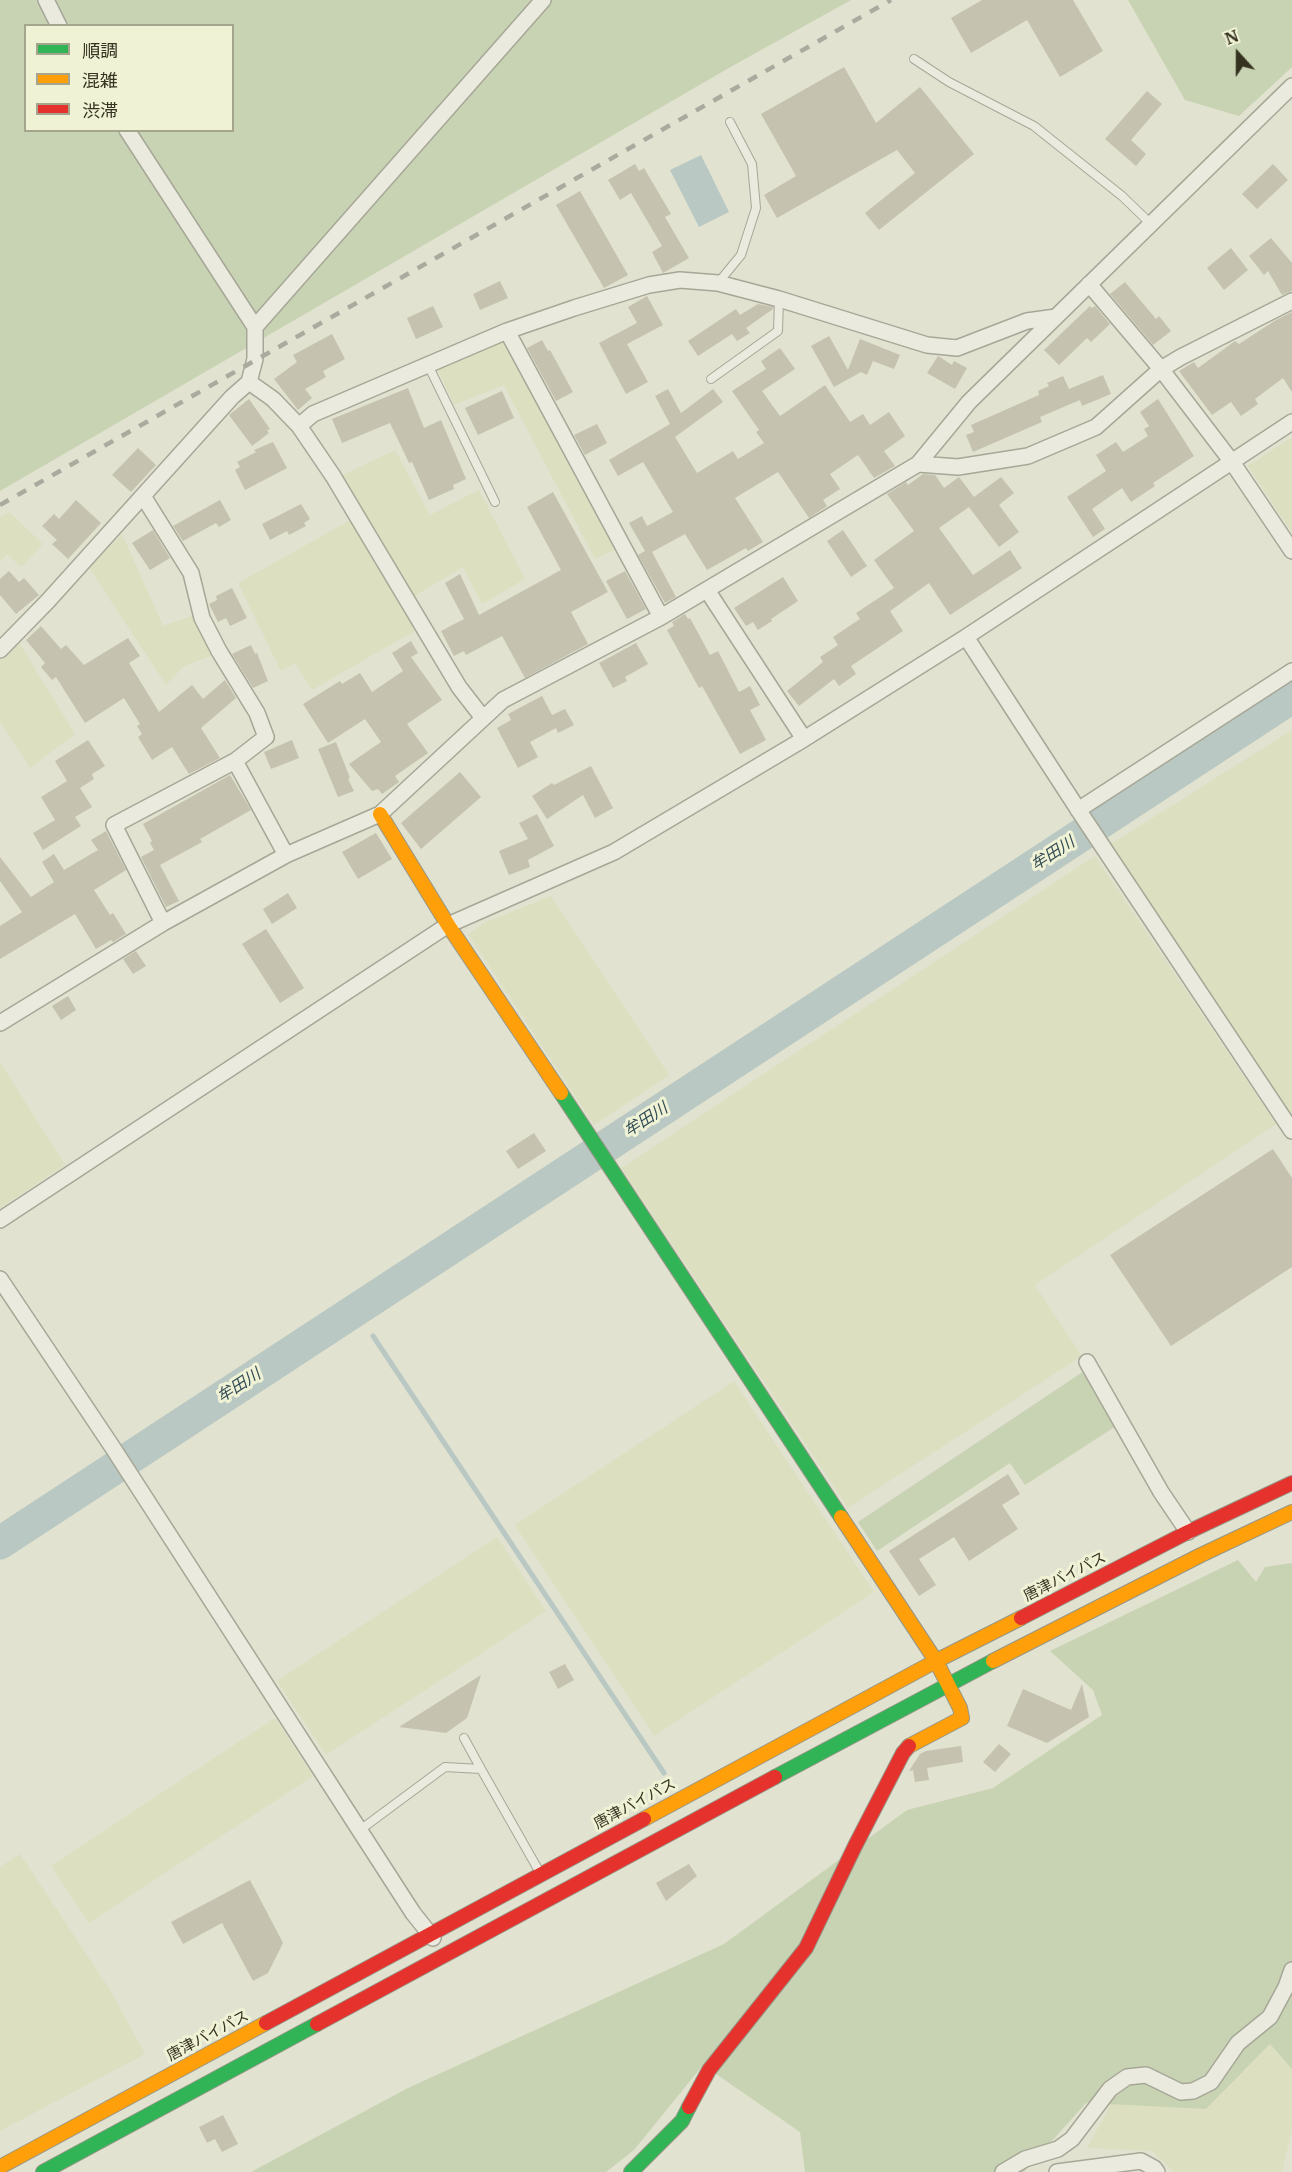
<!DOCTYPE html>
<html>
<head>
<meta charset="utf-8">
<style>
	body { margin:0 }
	#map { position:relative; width:1292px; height:2172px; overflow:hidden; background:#e1e2cf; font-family:Merriweather,"Noto Sans JP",serif }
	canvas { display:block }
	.legend { position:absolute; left:24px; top:24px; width:210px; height:108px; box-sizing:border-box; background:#f0f2d6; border:2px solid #a5a58d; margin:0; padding:8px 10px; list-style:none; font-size:18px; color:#353220 }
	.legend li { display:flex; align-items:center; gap:12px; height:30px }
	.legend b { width:30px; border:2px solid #a5a58d }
	.north { position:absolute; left:1208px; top:24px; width:60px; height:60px; -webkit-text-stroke:4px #f0f2d6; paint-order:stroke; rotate:339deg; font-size:16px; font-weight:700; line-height:24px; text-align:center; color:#353220 }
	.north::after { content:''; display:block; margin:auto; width:21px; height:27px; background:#353220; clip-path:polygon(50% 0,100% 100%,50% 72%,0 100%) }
</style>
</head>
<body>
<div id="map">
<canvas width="1292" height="2172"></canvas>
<ul class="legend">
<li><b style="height:8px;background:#30b455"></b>順調</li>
<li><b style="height:8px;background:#ff9f0a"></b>混雑</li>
<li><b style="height:8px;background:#e5322d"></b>渋滞</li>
</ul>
<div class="north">N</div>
</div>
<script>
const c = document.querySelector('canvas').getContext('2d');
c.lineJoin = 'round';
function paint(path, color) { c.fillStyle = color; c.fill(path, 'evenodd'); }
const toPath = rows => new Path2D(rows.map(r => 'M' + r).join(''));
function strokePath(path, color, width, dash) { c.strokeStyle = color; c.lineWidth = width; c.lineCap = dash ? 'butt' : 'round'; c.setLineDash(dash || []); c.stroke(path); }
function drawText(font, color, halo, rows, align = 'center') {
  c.font = font + ' Merriweather,"Noto Sans JP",serif'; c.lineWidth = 6; c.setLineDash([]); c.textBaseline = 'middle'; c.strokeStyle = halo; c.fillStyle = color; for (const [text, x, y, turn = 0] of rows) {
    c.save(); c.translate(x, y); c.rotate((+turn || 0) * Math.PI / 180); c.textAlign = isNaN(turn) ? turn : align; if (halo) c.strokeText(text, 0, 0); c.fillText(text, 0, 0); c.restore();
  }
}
paint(toPath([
	[509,337,619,548,595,559,504,385,454,405,436,366],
	[1292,437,1292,533,1248,466],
	[395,450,430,515,479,490,525,579,482,604,463,567,401,604,416,630,312,690,295,663,281,671,238,583,363,513,341,476],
	[9,512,43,544,21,567,7,554,0,562,0,517],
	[122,534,163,626,194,615,213,655,184,666,166,685,89,568],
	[18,641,75,734,30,768,0,722,0,660],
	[1292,730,1292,1112,1290,1114,1111,844],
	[1095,856,1276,1124,1035,1285,1082,1356,848,1508,621,1168],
	[551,896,669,1075,594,1125,468,934,484,923],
	[0,1062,65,1165,0,1208],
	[734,1381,874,1592,654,1736,515,1525],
	[497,1537,546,1611,326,1755,277,1681],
	[275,1718,313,1776,89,1923,51,1866],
	[20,1854,109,1988,145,2054,0,2131,0,1867],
	[1270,2044,1292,2069,1292,2129,1282,2172,1174,2172,1152,2151,1087,2148,1111,2104,1206,2109]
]), '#dce0c1');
paint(toPath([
	[0,0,851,0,727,69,0,491],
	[26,26,232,26,232,130,26,130],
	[1128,0,1292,0,1292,67,1239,116,1185,100],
	[1084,1371,1116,1426,1025,1485,1010,1463,877,1551,858,1522],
	[1238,1560,1256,1582,1265,1567,1292,1563,1292,2069,1270,2044,1206,2109,1086,2103,1024,2172,805,2172,800,2132,703,2065,634,2150,606,2172,251,2172,408,2088,724,1944,907,1810,993,1788,1102,1715,1093,1690,1050,1651]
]), '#c8d3b3');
paint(toPath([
	[701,155,729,212,699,227,670,170]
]), '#b9c8c3');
strokePath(toPath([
	[373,1336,664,1773]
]), '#b9c8c3', 5);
strokePath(toPath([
	[0,1543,1292,697]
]), '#b9c8c3', 33);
paint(toPath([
	[982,0,1073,0,1103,51,1060,77,1027,20,971,53,951,18],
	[844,67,876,123,920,87,974,154,879,230,865,213,915,173,897,150,777,218,764,195,796,176,761,114],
	[1147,91,1162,104,1131,140,1146,154,1136,166,1105,139],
	[635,164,639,171,644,168,671,214,665,217,689,258,663,273,652,252,662,246,631,193,620,200,608,180],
	[1273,164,1288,180,1257,209,1242,194],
	[580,191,628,275,604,288,556,205],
	[1271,238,1292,263,1292,291,1282,295,1268,271,1264,275,1249,256],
	[1231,248,1248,270,1224,290,1207,268],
	[500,281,508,298,480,310,473,294],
	[1125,282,1156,319,1159,316,1171,331,1153,345,1110,294],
	[647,296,663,325,627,344,648,382,626,394,599,343,637,323,628,307],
	[758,304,773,307,773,309,746,328,750,333,737,341,732,334,698,356,688,341,736,309,740,315],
	[433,306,443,327,416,339,407,318],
	[1090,306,1092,308,1095,306,1110,324,1091,342,1087,338,1059,365,1044,350],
	[1292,312,1292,392,1283,378,1255,399,1258,404,1241,416,1231,402,1212,415,1179,371,1194,362,1198,368,1235,341,1239,344,1276,320],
	[332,334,345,359,323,371,326,377,305,389,312,398,298,410,274,379,297,362,293,355],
	[829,336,848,370,860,339,900,355,894,369,873,361,867,375,861,372,834,387,811,346],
	[542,340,548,351,550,350,573,392,556,401,527,348],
	[780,348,795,369,762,391,780,416,825,385,850,422,863,414,870,425,889,412,905,436,884,451,895,466,874,478,858,455,830,474,840,489,823,500,827,506,809,518,778,472,735,498,763,542,748,551,746,548,707,570,685,534,652,552,676,597,665,603,638,555,645,551,629,523,642,516,647,526,673,512,643,462,618,476,609,460,670,424,655,396,668,389,681,413,713,389,723,402,675,437,697,473,733,451,738,459,764,443,756,432,759,430,732,391,766,369,761,361],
	[938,356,952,365,954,361,967,368,955,389,927,373],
	[1103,375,1111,394,1082,406,1080,400,1040,417,1042,422,973,452,966,435,974,432,971,425,1039,395,1038,391,1049,386,1047,383,1063,376,1069,389],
	[408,388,424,428,441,420,466,479,453,485,454,489,429,500,412,462,409,463,390,423,342,443,332,419],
	[502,391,514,418,478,435,465,408],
	[249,399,270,429,267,430,269,433,252,446,229,415],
	[1158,399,1194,456,1153,483,1155,486,1131,502,1122,488,1092,509,1105,529,1093,537,1067,497,1106,471,1096,455,1116,442,1123,452,1148,436,1144,429,1149,426,1140,412],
	[597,424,607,443,585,455,574,435],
	[273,442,287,468,245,490,235,470,240,467,237,462,256,452,254,450],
	[138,448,156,465,131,492,112,475],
	[923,474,935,475,944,488,959,477,974,497,1001,477,1014,493,999,505,1019,532,999,547,969,507,939,528,973,575,1010,550,1022,568,950,615,929,583,890,611,903,631,851,666,856,674,839,686,834,679,799,706,787,691,823,662,820,657,838,645,833,637,860,619,856,613,894,588,874,560,914,531,887,494,906,482,908,485],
	[553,492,608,592,571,612,588,644,525,678,502,636,466,655,464,651,454,656,441,631,464,619,445,583,460,574,479,615,561,570,527,507],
	[76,500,101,523,68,559,52,544,57,540,42,526,54,514,59,519],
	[220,500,231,520,219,527,216,523,183,541,173,526],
	[301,504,310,519,304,523,306,526,289,535,287,531,270,540,262,524],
	[153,530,170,558,150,570,132,543],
	[843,530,867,566,851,577,827,541],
	[9,571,19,582,24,578,39,595,16,614,0,595,0,579],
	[625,571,646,609,627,619,606,581],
	[783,577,798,601,771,619,772,621,758,630,753,622,746,626,734,608],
	[232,588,247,618,230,626,226,618,218,622,209,604,217,600,216,596],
	[685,614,688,619,690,618,710,655,718,651,739,692,750,686,760,705,750,710,766,740,740,754,702,686,699,688,667,630,674,626,672,622],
	[41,626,61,649,66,645,84,665,128,638,140,656,129,663,159,712,192,685,203,699,225,680,236,698,201,728,220,758,189,774,172,747,152,760,138,737,142,734,137,726,140,724,124,698,85,723,56,677,52,680,41,667,45,663,26,640],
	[411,641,418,653,411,657,442,700,407,724,428,753,395,776,399,782,382,794,378,789,372,791,349,764,381,742,365,719,328,743,303,704,340,681,342,684,360,673,372,692,403,671,392,653],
	[636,643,648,664,625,677,627,681,613,688,599,663],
	[251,645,255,654,257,653,268,681,253,688,232,654],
	[542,696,552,715,565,709,574,725,558,733,556,728,530,742,538,757,518,768,497,728,511,720,508,714],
	[88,740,105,766,92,774,94,779,80,788,92,807,75,817,81,826,43,850,33,833,55,820,41,797,67,781,55,761],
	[292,740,299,758,271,769,264,752],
	[336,742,350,778,348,779,354,791,338,797,318,749],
	[591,766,613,808,595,818,583,795,547,819,532,796,552,783,554,785],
	[460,772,481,797,421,849,401,823],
	[230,775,251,810,200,839,202,842,160,865,179,901,166,907,141,857,154,850,150,843,152,841,143,824],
	[537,814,554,846,528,860,530,867,509,875,499,851,528,839,519,823],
	[106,831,126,870,94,890,110,915,113,913,126,934,113,942,111,940,96,949,75,914,0,959,0,926,22,912,0,881,0,857,31,897,54,882,42,862,54,854,64,870,98,850,91,840],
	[376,833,392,859,358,879,342,852],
	[288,893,297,908,272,924,263,909],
	[266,929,304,988,280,1003,242,944],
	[136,951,146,966,133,974,123,959],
	[68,996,76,1010,61,1020,52,1006],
	[534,1133,546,1151,518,1169,506,1151],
	[1273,1149,1292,1178,1292,1267,1171,1346,1110,1255],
	[1008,1474,1020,1494,1002,1505,1018,1529,969,1561,954,1537,919,1559,936,1585,919,1596,889,1551],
	[565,1664,574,1680,558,1689,549,1672],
	[481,1675,467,1718,446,1733,399,1727],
	[1082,1684,1089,1717,1047,1743,1007,1726,1023,1689,1071,1710],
	[999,1744,1011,1754,995,1772,983,1762],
	[961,1746,963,1762,927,1768,929,1780,915,1782,913,1770,909,1771,920,1754,926,1751],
	[689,1864,697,1876,666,1901,656,1883],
	[250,1880,283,1943,268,1973,253,1981,222,1923,183,1944,171,1922],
	[223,2115,238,2144,222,2152,215,2139,207,2143,199,2127]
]), '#c5c2b0');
const lane = toPath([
	[914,59,949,82,1034,126,1122,196,1151,224],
	[718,283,741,255,756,208,752,164,730,122],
	[428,365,495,502],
	[711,379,778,331,779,299],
	[464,1738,481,1769],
	[360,1830,445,1767,481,1769,539,1871]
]);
const street = toPath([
	[46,0,59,26],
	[1089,284,1161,369,1232,462,1292,551],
	[255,327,543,0],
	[507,331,661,617],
	[249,382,273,399,299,426,333,476,459,687,483,718],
	[299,426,313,414,507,331,574,308,649,285,680,280,718,283,779,299,927,345,957,348,1027,321,1056,317],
	[918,464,958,467,1028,456,1096,427,1161,369,1181,357,1292,301],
	[143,496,191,573,202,618,219,651,257,713,266,737,235,761,114,825,163,923],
	[707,590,804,739],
	[966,637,1081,814,1292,1131],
	[0,650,47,602,232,397,249,382,255,359,255,327,127,130],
	[235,761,286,855],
	[1078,810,1292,671],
	[0,1023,163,923,286,855,380,814,503,700,661,617,918,464,969,402,1292,86],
	[0,1220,448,925,614,852,804,739,966,637,1292,422],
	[0,1279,113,1448,413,1913,433,1938],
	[1087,1362,1161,1492,1188,1532],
	[1003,2172,1025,2159,1058,2149,1072,2139,1110,2089,1127,2077,1146,2075,1181,2092,1193,2091,1211,2082,1238,2043,1270,2017,1286,1987,1292,1970],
	[1057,2172,1141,2161,1154,2168,1157,2172]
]);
const fast = toPath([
	[561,1093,841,1517],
	[775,1777,993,1661],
	[43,2172,317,2024],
	[631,2172,682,2121,689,2107]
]);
const slow = toPath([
	[380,814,448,925,561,1093],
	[841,1517,936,1661,960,1708,962,1718,909,1746],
	[993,1661,1201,1555,1292,1512],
	[644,1819,936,1661,1021,1618],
	[0,2167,266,2023]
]);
const jam = toPath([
	[1021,1618,1188,1532,1292,1483],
	[266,2023,644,1819],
	[317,2024,775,1777],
	[689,2107,709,2070,806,1948,855,1846,903,1753,909,1746]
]);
strokePath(lane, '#a7a797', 10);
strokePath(street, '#a7a797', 18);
strokePath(fast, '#969688', 16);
strokePath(slow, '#969688', 16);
strokePath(jam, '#969688', 16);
strokePath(lane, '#eaeadf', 8);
strokePath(street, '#eaeadf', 15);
strokePath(fast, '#30b455', 14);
strokePath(slow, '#ff9f0a', 14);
strokePath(jam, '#e5322d', 14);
strokePath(toPath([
	[0,505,891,0]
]), '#aaaa9f', 4.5, [10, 10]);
drawText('15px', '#353220', '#f0f2d6', [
	["唐津バイパス",1065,1577,-27],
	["唐津バイパス",635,1804,-28],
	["唐津バイパス",208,2036,-28]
]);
drawText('italic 16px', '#314a54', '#f0f2d6', [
	["牟田川",1053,854,-33],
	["牟田川",646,1120,-33],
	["牟田川",239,1386,-33]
]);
</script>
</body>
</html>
